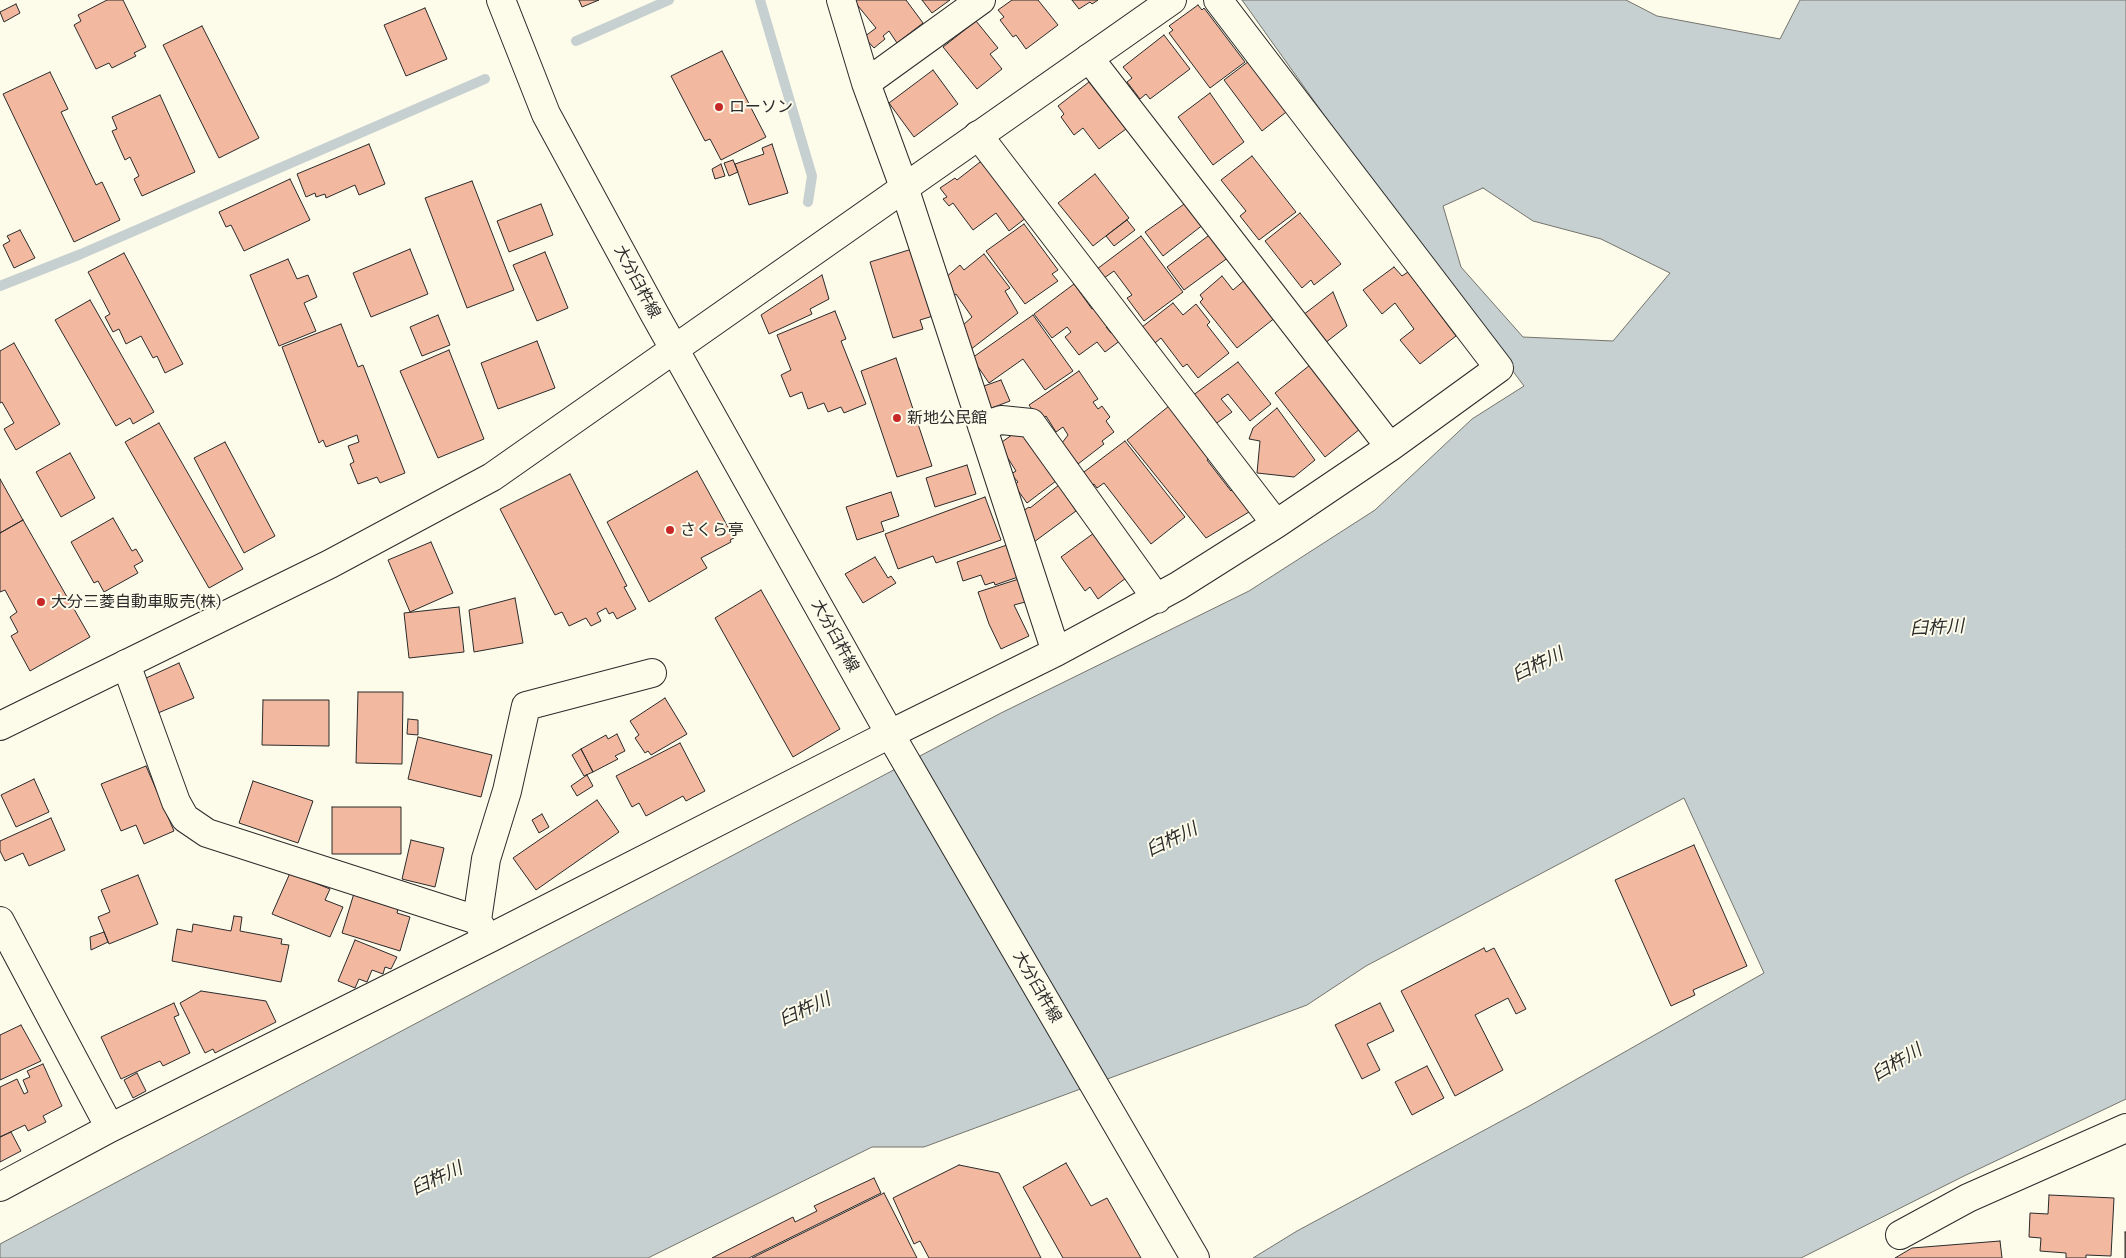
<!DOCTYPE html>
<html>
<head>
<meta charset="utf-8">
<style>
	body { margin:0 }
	canvas { display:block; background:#fdfbea }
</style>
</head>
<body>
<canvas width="2126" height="1258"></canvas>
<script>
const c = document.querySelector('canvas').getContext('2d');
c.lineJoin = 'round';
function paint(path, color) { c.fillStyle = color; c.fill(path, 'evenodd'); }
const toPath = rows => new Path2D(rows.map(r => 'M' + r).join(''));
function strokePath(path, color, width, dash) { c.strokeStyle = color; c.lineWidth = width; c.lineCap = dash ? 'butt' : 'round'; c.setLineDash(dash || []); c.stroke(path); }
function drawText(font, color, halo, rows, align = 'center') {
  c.font = font + ' "IBM Plex Serif","Noto Sans JP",serif'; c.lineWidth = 4; c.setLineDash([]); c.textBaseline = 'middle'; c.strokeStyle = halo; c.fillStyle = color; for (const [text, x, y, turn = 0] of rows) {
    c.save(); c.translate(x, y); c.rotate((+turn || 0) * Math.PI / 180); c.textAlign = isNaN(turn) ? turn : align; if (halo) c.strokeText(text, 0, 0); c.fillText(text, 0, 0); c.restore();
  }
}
const water = toPath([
	[1242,0,1626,0,1657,16,1780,39,1800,0,2126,0,2126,1099,1964,1176,1801,1258,1253,1258,1297,1231,1531,1105,1764,973,1684,798,1366,966,1307,1005,924,1147,872,1147,648,1258,0,1258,0,1244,1001,713,1249,591,1375,510,1472,419,1524,386,1389,206,1242,0],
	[1483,188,1533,221,1601,239,1670,273,1613,341,1523,337,1461,267,1443,206,1483,188]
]);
paint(water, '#c7d0d0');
strokePath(water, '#74746e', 1);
strokePath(toPath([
	[760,0,812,176,808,202],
	[576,41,669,0],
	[0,286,81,254,485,79]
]), '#c7d0d0', 10);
const building = toPath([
	[107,0,123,0,146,47,134,53,136,56,112,68,109,63,96,69,74,25,81,21,78,15,107,0],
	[579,0,599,0,582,7,579,0],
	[856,0,906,0,923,23,897,43,889,31,883,36,885,39,874,48,864,37,876,28,854,1,856,0],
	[922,0,950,0,932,13,922,0],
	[1012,0,1038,0,1058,25,1026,49,1016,35,1013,37,1000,20,1004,17,998,10,1012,0],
	[1072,0,1098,0,1092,4,1090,2,1079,9,1072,0],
	[16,4,20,13,4,22,0,12,16,4],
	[1198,5,1202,10,1204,8,1245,62,1210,88,1169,33,1173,30,1169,26,1198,5],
	[425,8,447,59,406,76,384,25,425,8],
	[976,21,998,48,990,54,1002,69,977,89,943,47,976,21],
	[202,26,259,138,219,158,163,45,202,26],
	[1164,35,1190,69,1150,99,1146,94,1140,99,1127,82,1132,78,1123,67,1164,35],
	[722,51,766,137,721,160,710,139,705,141,671,76,722,51],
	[1253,58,1290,109,1262,131,1224,80,1253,58],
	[933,70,958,104,914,137,889,103,933,70],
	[50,72,68,109,61,112,96,185,102,182,120,220,74,242,3,94,50,72],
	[1089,82,1126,129,1099,149,1083,128,1074,135,1061,117,1064,114,1058,106,1089,82],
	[1210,93,1244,142,1213,165,1178,117,1210,93],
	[160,95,195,172,142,196,134,179,139,176,130,157,125,160,112,131,117,129,112,117,160,95],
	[369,144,385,184,359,195,355,185,326,198,325,194,316,197,315,193,306,197,297,174,369,144],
	[772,144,788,193,749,205,735,164,764,154,762,148,772,144],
	[1252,156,1296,212,1259,240,1240,216,1246,211,1221,180,1252,156],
	[984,159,1031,214,1009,231,996,213,973,230,953,203,949,206,943,199,947,197,940,188,955,178,957,180,984,159],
	[733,160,738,172,729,176,724,163,733,160],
	[721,164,725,176,715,179,712,169,721,164],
	[1095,174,1129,218,1093,246,1058,203,1095,174],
	[290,179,310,220,244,251,231,225,226,227,219,212,290,179],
	[472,181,514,290,467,308,425,198,472,181],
	[1187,202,1204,224,1163,256,1145,232,1187,202],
	[541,204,553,235,509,252,497,221,541,204],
	[1300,213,1341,264,1314,285,1311,280,1302,288,1265,241,1300,213],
	[1127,220,1135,230,1114,246,1106,236,1127,220],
	[1024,224,1058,270,1052,274,1058,281,1025,304,986,251,1024,224],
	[20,230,35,258,14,268,3,245,10,241,7,236,20,230],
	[1212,233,1229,257,1184,290,1167,267,1212,233],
	[1141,236,1183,292,1144,321,1127,298,1132,295,1114,271,1104,278,1097,269,1141,236],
	[410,249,428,294,371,317,353,273,410,249],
	[912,249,933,316,920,320,923,329,893,338,870,262,912,249],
	[545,252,568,308,537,321,513,265,545,252],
	[124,253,183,364,165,373,157,356,153,358,141,336,126,344,119,329,113,332,105,317,110,314,88,272,124,253],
	[984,254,1010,288,1005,291,1018,313,970,350,962,326,972,317,956,294,951,297,945,278,960,265,964,270,984,254],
	[288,259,297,279,308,275,317,297,304,303,316,331,279,346,250,275,288,259],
	[1394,267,1402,276,1408,272,1456,336,1420,364,1400,340,1414,329,1395,303,1382,314,1363,290,1394,267],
	[822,275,829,299,810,309,812,314,769,334,761,315,822,275],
	[1222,276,1233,290,1246,279,1276,317,1237,348,1200,302,1203,299,1200,295,1222,276],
	[1074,284,1092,309,1096,306,1110,324,1106,327,1111,333,1115,330,1121,340,1105,352,1097,342,1079,355,1065,337,1071,332,1067,327,1052,338,1034,314,1074,284],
	[1333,292,1347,326,1325,343,1303,315,1333,292],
	[90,300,154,412,133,424,130,418,116,426,55,320,90,300],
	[1173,303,1183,315,1196,304,1210,322,1207,325,1229,353,1198,378,1187,364,1183,367,1161,338,1155,343,1142,327,1173,303],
	[835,311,846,339,841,341,866,404,844,413,841,407,828,412,824,403,808,409,802,392,790,397,781,375,791,370,777,335,835,311],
	[438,315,450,345,422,356,410,327,438,315],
	[1033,315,1073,371,1045,390,1023,359,989,383,972,358,1033,315],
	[341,324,358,367,363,365,405,473,380,483,377,477,358,484,350,464,354,462,348,446,359,442,357,435,326,447,323,440,319,443,282,347,341,324],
	[537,341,555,388,498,409,481,363,537,341],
	[14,343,60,424,16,450,4,429,14,423,2,402,0,403,0,351,14,343],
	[449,350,484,439,438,458,400,371,449,350],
	[896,358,932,466,897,477,861,371,896,358],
	[1238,362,1271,404,1250,421,1228,394,1221,399,1232,412,1214,425,1192,396,1238,362],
	[1310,365,1360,429,1325,457,1275,393,1310,365],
	[1079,371,1098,399,1093,402,1098,409,1102,406,1110,417,1106,421,1114,432,1102,441,1104,444,1078,464,1062,443,1068,435,1063,427,1056,432,1046,416,1040,421,1029,405,1079,371],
	[1001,380,1010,401,989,409,981,387,1001,380],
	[1169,406,1210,458,1207,460,1231,491,1233,489,1249,512,1206,538,1127,440,1169,406],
	[1277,408,1315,460,1294,477,1257,473,1260,441,1249,439,1253,428,1277,408],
	[159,423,243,569,209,588,125,442,159,423],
	[1019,430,1056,481,1027,503,1014,485,1018,482,1011,474,1016,471,999,444,1019,430],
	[1125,441,1185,517,1151,544,1104,483,1097,488,1094,484,1090,487,1080,475,1125,441],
	[225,442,275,536,244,553,194,458,225,442],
	[70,453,95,498,61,517,36,472,70,453],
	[967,465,976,494,935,507,926,478,967,465],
	[697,471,734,538,730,540,731,542,701,558,707,568,649,602,607,522,697,471],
	[570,474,627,586,624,587,636,609,617,619,613,612,609,614,606,608,597,613,601,621,591,626,586,618,569,626,562,612,555,615,500,509,570,474],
	[0,479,23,520,0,533,0,479],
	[1059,485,1076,511,1034,542,1023,511,1029,507,1030,508,1059,485],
	[891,492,899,516,881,522,884,531,857,540,846,507,891,492],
	[985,497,1001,540,936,563,933,556,898,569,885,534,985,497],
	[113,518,132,551,136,549,143,561,134,566,138,573,104,592,98,581,94,583,71,542,113,518],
	[23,520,90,637,30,671,11,636,18,632,10,617,17,612,5,590,0,592,0,533,23,520],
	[1094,533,1126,578,1098,599,1090,587,1085,591,1061,557,1094,533],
	[431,542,453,593,410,612,388,560,431,542],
	[1007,545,1018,577,995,585,994,582,985,585,981,575,963,581,957,562,1007,545],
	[875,557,888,578,891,576,896,583,863,603,845,574,875,557],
	[1022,578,1029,601,1014,605,1029,636,1001,649,989,624,978,592,1022,578],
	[761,590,840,729,793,757,715,618,761,590],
	[515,598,523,643,474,652,469,610,515,598],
	[459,607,464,652,409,658,404,613,459,607],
	[179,663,194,698,158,713,144,679,179,663],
	[358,692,403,692,402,764,356,763,358,692],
	[665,698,687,734,651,755,648,751,645,753,635,738,639,735,630,721,665,698],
	[263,700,329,700,329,746,262,745,263,700],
	[408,719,418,720,418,735,407,734,408,719],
	[617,734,625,751,615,756,618,759,593,772,581,749,606,735,608,739,617,734],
	[418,737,492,755,481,797,408,779,418,737],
	[680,743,705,791,686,801,683,796,646,816,639,803,632,807,616,776,680,743],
	[581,749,593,772,584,776,572,755,581,749],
	[146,766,174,831,144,844,136,825,121,831,101,784,146,766],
	[587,775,593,786,577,796,571,786,587,775],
	[34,779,49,812,16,827,1,795,34,779],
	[253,781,313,801,298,843,239,823,253,781],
	[597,800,619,832,536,890,513,858,597,800],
	[332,807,401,807,401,854,332,854,332,807],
	[542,814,549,827,539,833,532,820,542,814],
	[51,818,65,850,29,866,23,853,5,861,0,851,0,841,51,818],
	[411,840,444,848,435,887,402,879,411,840],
	[1694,845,1747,966,1693,990,1695,995,1671,1006,1615,880,1694,845],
	[290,873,330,889,325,900,343,907,330,937,272,914,290,873],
	[138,875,158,924,109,944,98,917,110,912,101,890,138,875],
	[355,890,399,904,397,913,410,917,400,951,342,933,355,890],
	[234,916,242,917,240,931,282,939,281,944,289,945,281,982,172,961,177,929,192,932,193,924,231,931,234,916],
	[104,932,108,942,91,950,90,937,104,932],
	[355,940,397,957,391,969,385,967,383,974,372,970,367,982,359,979,355,988,338,981,355,940],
	[1484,948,1486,952,1494,948,1526,1009,1516,1014,1508,998,1475,1015,1503,1070,1455,1096,1401,991,1484,948],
	[201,991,266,1001,276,1022,215,1053,213,1049,205,1053,180,1003,201,991],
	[174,1003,179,1015,174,1017,190,1053,163,1066,160,1061,121,1079,101,1037,174,1003],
	[1380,1003,1394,1031,1367,1044,1380,1070,1362,1079,1335,1025,1380,1003],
	[21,1025,41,1061,0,1080,0,1035,21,1025],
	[43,1064,62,1106,43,1116,46,1122,28,1131,25,1125,0,1137,0,1087,17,1079,24,1094,28,1092,23,1080,30,1077,27,1071,43,1064],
	[1427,1066,1444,1098,1412,1115,1395,1082,1427,1066],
	[137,1073,146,1091,133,1098,124,1080,137,1073],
	[11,1132,21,1151,0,1162,0,1137,11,1132],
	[1066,1163,1091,1206,1107,1198,1141,1258,1063,1258,1023,1187,1066,1163],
	[959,1165,999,1173,1041,1258,929,1258,920,1241,914,1244,893,1198,959,1165],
	[874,1178,881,1193,749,1258,712,1258,793,1217,795,1222,817,1211,814,1206,874,1178],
	[884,1193,917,1258,752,1258,884,1193],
	[2049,1195,2114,1198,2111,1256,2086,1255,2086,1258,2066,1258,2066,1253,2040,1251,2041,1238,2029,1237,2030,1213,2048,1214,2049,1195],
	[2125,1232,2126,1232,2126,1258,2125,1258,2125,1232],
	[2000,1241,2002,1258,1895,1258,1912,1248,2000,1241]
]);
paint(building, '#f2b8a0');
strokePath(building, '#2b2b2b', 1);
const minor = toPath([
	[841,0,866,83,904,187,1056,652],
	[1089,58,1390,447],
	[866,83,981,0],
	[978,135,1276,524],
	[982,426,1001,420,1031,423,1157,599],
	[126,664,176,802,185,818,207,833,477,920],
	[890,734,1056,652,1178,586,1276,524,1390,447,1499,368,1218,0],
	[486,936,477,920,486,859,507,791,526,706,652,673],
	[1900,1235,1968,1198,2126,1128]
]);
const tertiary = toPath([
	[0,726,330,564,492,477,1172,0],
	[0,921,110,1128],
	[0,1187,110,1128,488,939,890,734]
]);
const primary = toPath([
	[501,0,546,114,654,313,890,734,1195,1258]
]);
strokePath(minor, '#2b2b2b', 30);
strokePath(tertiary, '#2b2b2b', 30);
strokePath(primary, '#2b2b2b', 30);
strokePath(minor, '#fdfbea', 28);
strokePath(tertiary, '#fdfbea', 28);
strokePath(primary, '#fdfbea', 28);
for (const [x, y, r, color] of [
	[719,107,5,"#c62828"],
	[897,418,5,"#c62828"],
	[670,530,5,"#c62828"],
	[41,602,5,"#c62828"]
]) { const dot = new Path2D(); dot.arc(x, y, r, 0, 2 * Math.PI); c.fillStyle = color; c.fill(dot); strokePath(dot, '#fdfbea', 2); }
drawText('16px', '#2b2b2b', '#fdfbea', [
	["ローソン",729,107],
	["新地公民館",907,418],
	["さくら亭",680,530],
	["大分三菱自動車販売(株)",51,602]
], 'left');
drawText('16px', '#2b2b2b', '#fdfbea', [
	["大分臼杵線",637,282,62],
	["大分臼杵線",835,636,61],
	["大分臼杵線",1037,987,60]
]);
drawText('italic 18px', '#2b2b2b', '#fdfbea', [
	["臼杵川",1937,628,-3],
	["臼杵川",1538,665,-26],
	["臼杵川",1172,840,-26],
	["臼杵川",805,1010,-25],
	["臼杵川",1897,1063,-31],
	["臼杵川",437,1179,-25]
]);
</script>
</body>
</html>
